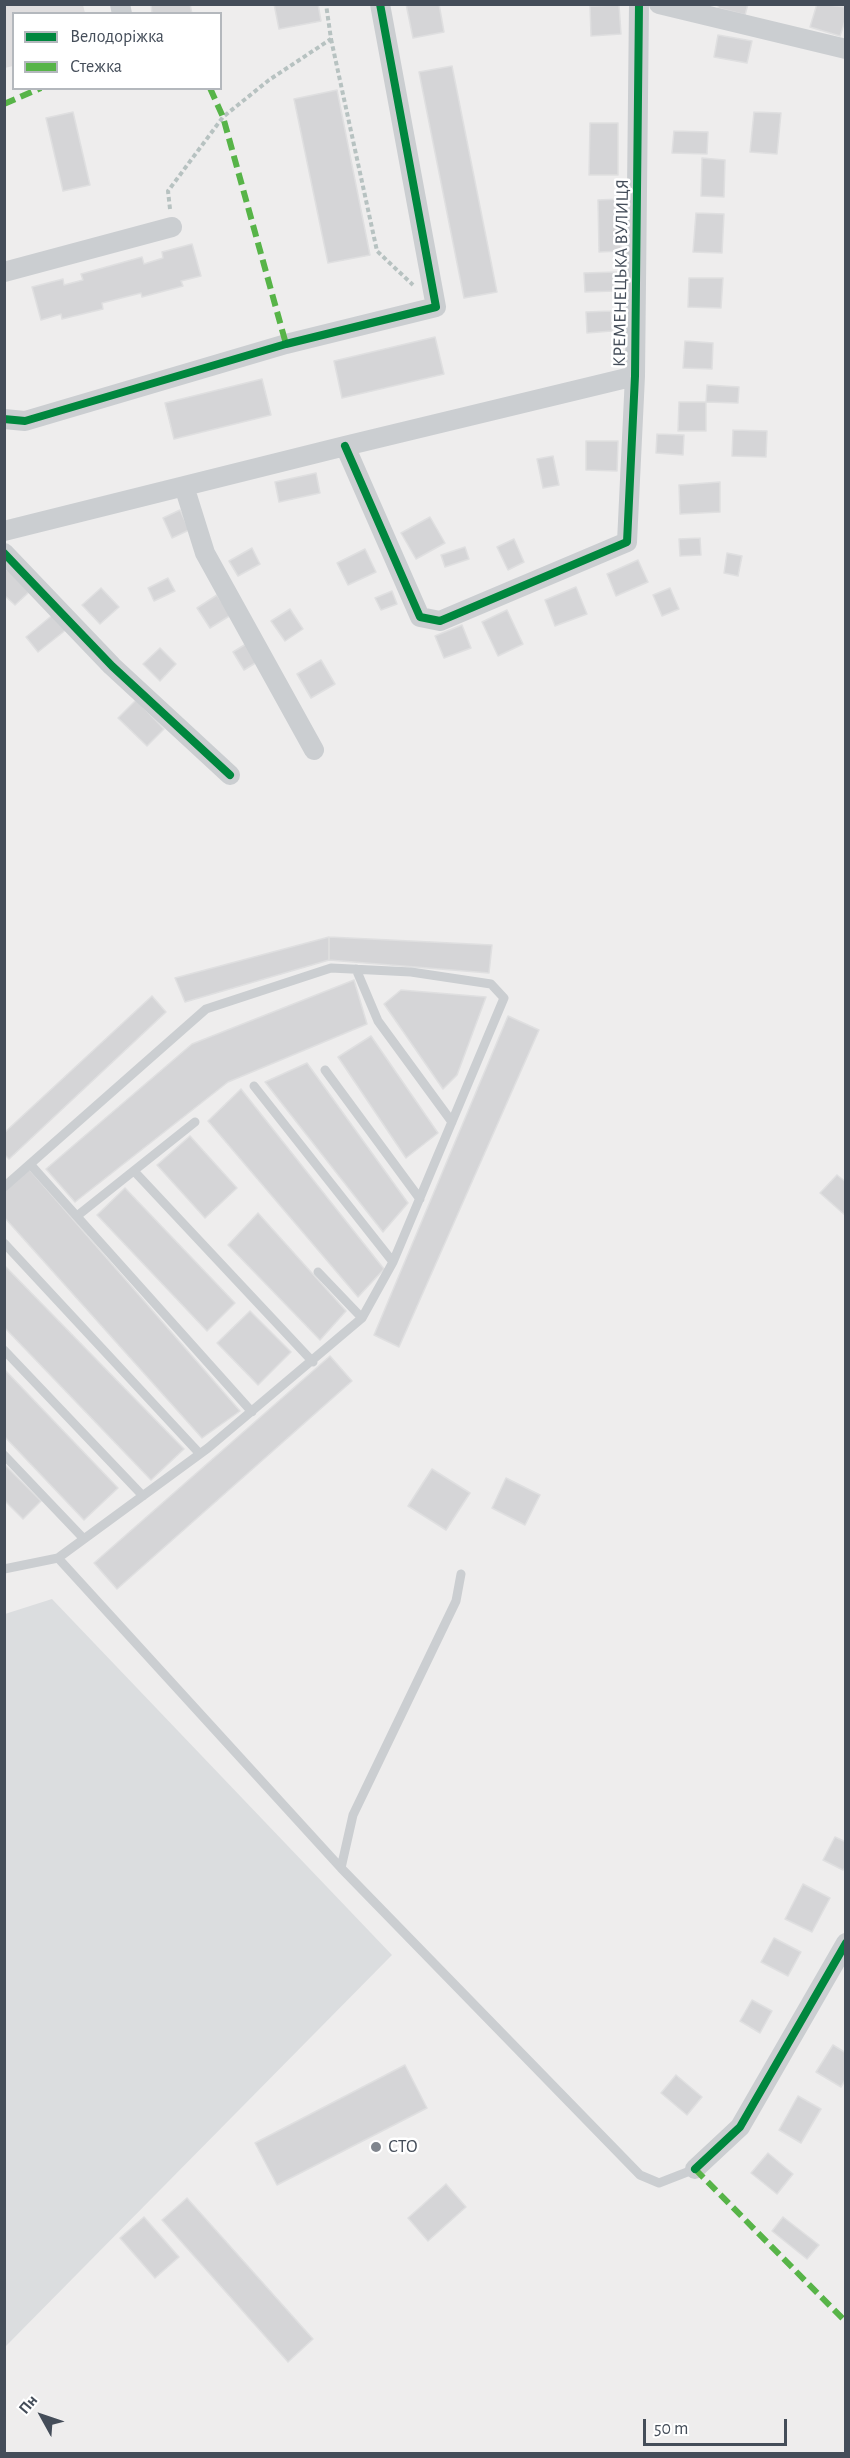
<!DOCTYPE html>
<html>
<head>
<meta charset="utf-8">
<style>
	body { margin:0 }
	#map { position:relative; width:850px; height:2458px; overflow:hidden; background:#eeeded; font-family:"Alegreya Sans",sans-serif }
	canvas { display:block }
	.frame { position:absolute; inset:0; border:6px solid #444d59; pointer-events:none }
	.legend { position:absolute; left:12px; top:12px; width:210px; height:78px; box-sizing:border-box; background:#fff; border:2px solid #b4b8bd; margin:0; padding:8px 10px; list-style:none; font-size:18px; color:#444d59 }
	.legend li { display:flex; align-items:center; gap:12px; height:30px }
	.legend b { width:30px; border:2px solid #b4b8bd }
	.north { position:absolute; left:12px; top:2386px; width:60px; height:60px; -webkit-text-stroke:4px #fff; paint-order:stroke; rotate:310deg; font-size:16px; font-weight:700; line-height:24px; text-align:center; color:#444d59 }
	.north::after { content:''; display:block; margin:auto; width:21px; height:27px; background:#444d59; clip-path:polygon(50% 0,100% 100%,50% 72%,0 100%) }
	.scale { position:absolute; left:643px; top:2419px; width:144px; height:27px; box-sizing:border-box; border:3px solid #444d59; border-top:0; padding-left:8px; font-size:18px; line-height:21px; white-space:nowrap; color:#444d59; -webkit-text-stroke:4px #fff; paint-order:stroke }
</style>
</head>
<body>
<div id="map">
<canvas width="850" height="2458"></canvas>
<div class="frame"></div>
<ul class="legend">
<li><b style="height:8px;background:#00873e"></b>Велодоріжка</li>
<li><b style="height:8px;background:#57b448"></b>Стежка</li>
</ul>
<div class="north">Пн</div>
<div class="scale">50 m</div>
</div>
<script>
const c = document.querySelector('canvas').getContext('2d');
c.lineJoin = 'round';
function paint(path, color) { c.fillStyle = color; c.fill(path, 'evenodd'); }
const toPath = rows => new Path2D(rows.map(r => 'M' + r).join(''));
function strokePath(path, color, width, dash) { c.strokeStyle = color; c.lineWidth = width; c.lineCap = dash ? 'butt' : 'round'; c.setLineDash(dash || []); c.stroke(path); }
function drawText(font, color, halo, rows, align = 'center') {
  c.font = font + ' "Alegreya Sans",sans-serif'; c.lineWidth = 5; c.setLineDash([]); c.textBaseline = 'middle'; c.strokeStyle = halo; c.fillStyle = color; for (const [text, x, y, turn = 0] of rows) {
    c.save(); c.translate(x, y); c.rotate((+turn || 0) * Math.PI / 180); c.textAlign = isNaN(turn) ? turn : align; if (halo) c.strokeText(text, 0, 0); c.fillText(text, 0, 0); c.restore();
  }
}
paint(toPath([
	[4,5,83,5,85,13,14,14,13,66,5,68]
]), '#e0dedf');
paint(toPath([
	[52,1599,392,1955,5,2347,5,1614]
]), '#dbdddf');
const building = toPath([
	[151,4,190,4,192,14,152,14,151,4],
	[274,4,318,4,321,21,279,29,274,4],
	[406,4,439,4,444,32,413,38,406,4],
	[719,4,748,4,745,15,718,8,719,4],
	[817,4,846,7,846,18,840,36,810,27,817,4],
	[619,5,621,34,591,36,590,6,619,5],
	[718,35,752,41,747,63,714,57,718,35],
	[452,66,497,292,464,298,419,72,452,66],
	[337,90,370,255,328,263,294,99,337,90],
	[73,112,90,185,63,191,46,118,73,112],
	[754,112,781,113,777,154,750,152,754,112],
	[590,123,618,123,618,175,589,175,590,123],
	[674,131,708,132,707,154,672,153,674,131],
	[702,158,725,160,724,197,701,196,702,158],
	[620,199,621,251,599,252,598,200,620,199],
	[696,213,724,214,722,253,693,252,696,213],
	[192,244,201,276,181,281,183,286,142,297,141,293,102,303,103,309,62,319,61,314,41,320,32,287,63,279,64,285,83,280,81,274,142,257,144,264,163,258,162,252,192,244],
	[617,272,617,291,585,292,584,273,617,272],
	[689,278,723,278,721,308,688,307,689,278],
	[611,311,612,331,587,333,586,312,611,311],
	[435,337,444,374,342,398,334,361,435,337],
	[685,341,713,343,712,369,683,368,685,341],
	[262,379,271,415,174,439,165,403,262,379],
	[707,385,739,387,738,403,706,402,707,385],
	[679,402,706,402,706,431,678,431,679,402],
	[733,430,767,431,766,457,732,456,733,430],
	[657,434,684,435,683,455,656,453,657,434],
	[586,441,618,441,617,471,586,470,586,441],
	[553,456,559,485,543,488,537,459,553,456],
	[316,473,320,493,279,502,275,482,316,473],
	[720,482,720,512,680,514,679,485,720,482],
	[180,510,189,530,172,538,163,518,180,510],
	[430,517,445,543,416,559,401,533,430,517],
	[700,538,701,555,680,556,679,539,700,538],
	[514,539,524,562,508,570,497,547,514,539],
	[465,547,469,559,445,567,441,555,465,547],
	[252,548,260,564,238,576,229,561,252,548],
	[365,549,376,572,348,585,337,563,365,549],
	[727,553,742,556,738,576,724,573,727,553],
	[638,560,648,582,616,596,607,574,638,560],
	[7,569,29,592,15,605,4,595,4,572,7,569],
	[168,578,175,591,154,601,148,588,168,578],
	[576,587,587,614,555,626,545,600,576,587],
	[101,588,119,607,100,624,82,605,101,588],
	[670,588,679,609,662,616,653,595,670,588],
	[392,591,397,604,381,610,375,598,392,591],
	[217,595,231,615,210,628,197,608,217,595],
	[290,609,303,629,285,641,271,621,290,609],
	[507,610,523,644,498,656,482,622,507,610],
	[55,613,67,629,38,652,26,637,55,613],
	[462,625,471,648,444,658,435,636,462,625],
	[246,644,257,662,244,670,233,652,246,644],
	[160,648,176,664,160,681,143,664,160,648],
	[321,660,335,684,311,698,297,674,321,660],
	[136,700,164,729,147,746,118,718,136,700],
	[329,937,329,960,185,1002,175,978,329,937],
	[329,937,492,945,489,973,329,960,329,937],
	[354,980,367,1024,228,1082,75,1202,46,1169,192,1044,354,980],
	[401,990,486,997,457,1075,443,1089,384,1004,401,990],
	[152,996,166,1012,9,1159,4,1154,4,1133,152,996],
	[508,1016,539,1030,399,1347,374,1335,508,1016],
	[371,1036,438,1133,406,1158,338,1057,371,1036],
	[307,1063,408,1203,383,1232,265,1082,307,1063],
	[241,1089,384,1269,358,1297,208,1121,241,1089],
	[190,1136,237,1188,205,1218,157,1165,190,1136],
	[29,1169,240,1411,202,1438,4,1217,4,1190,29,1169],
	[837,1175,846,1182,846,1216,820,1193,837,1175],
	[125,1188,235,1303,207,1331,97,1215,125,1188],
	[258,1213,346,1311,320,1340,228,1245,258,1213],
	[4,1265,184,1449,151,1480,4,1327,4,1265],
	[250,1311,291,1352,258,1385,217,1343,250,1311],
	[330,1356,352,1381,117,1589,94,1563,330,1356],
	[4,1369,118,1488,84,1520,4,1436,4,1369],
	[4,1464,41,1501,23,1519,4,1500,4,1464],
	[432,1469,470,1493,446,1530,408,1506,432,1469],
	[506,1478,540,1495,525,1525,492,1508,506,1478],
	[835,1837,846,1842,846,1866,843,1870,823,1860,835,1837],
	[803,1884,830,1898,812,1932,785,1919,803,1884],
	[774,1938,801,1952,788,1976,761,1962,774,1938],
	[752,2000,772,2011,760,2033,740,2021,752,2000],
	[833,2045,846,2053,846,2079,841,2087,816,2072,833,2045],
	[405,2065,427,2108,277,2185,255,2143,405,2065],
	[676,2075,702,2097,687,2115,661,2093,676,2075],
	[798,2096,821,2109,801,2143,779,2130,798,2096],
	[768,2153,793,2174,777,2194,751,2173,768,2153],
	[446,2184,466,2207,428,2241,408,2218,446,2184],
	[187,2198,313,2339,288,2362,162,2220,187,2198],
	[144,2217,179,2257,155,2278,120,2238,144,2217],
	[783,2217,819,2245,807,2259,772,2231,783,2217]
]);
paint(building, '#d5d5d7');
strokePath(building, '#dfdfe0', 1.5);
strokePath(toPath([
	[331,39,377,251,413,285],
	[170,209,168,191,223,117,269,80,331,39,326,4]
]), '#b7c2c1', 4, [4.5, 3]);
strokePath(toPath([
	[356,969,378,1021,452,1122],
	[325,1070,420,1199],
	[254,1086,393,1262],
	[30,1164,252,1412],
	[134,1171,313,1362],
	[4,1187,206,1009,331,968,411,972,491,984,504,998,393,1262,362,1318,208,1448,58,1558],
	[77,1216,195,1122],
	[4,1243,200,1454],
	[318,1272,362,1318],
	[4,1350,143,1496],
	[4,1455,84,1539],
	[4,1569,58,1558,341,1868,640,2175,659,2183,695,2169],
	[341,1868,353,1815,456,1601,461,1574]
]), '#cbced1', 9);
strokePath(toPath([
	[120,4,122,14],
	[659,4,846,49],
	[4,272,172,227],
	[4,419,25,421,286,344,436,307,380,4],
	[345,446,420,617,440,621,627,542,635,376,639,4],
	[184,486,205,553,314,750],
	[4,531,345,446,635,376],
	[4,553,112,666,230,775],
	[695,2169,740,2127,846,1943]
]), '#cbced1', 20);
strokePath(toPath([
	[210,88,223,117,286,344],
	[4,104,41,88],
	[695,2169,846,2322]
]), '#57b448', 6, [12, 6]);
strokePath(toPath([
	[4,419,25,421,286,344,436,307,380,4],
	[345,446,420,617,440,621,627,542,635,376,639,4],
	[4,553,112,666,230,775],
	[695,2169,740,2127,846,1943]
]), '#00873e', 8);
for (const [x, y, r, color] of [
	[376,2147,6,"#80858d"]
]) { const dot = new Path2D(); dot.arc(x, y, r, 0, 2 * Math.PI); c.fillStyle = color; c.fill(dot); strokePath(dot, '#fff', 2); }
drawText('18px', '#444d59', '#fff', [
	["КРЕМЕНЕЦЬКА ВУЛИЦЯ",621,273,-89]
]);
drawText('18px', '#444d59', '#fff', [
	["СТО",388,2147]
], 'left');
</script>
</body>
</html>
